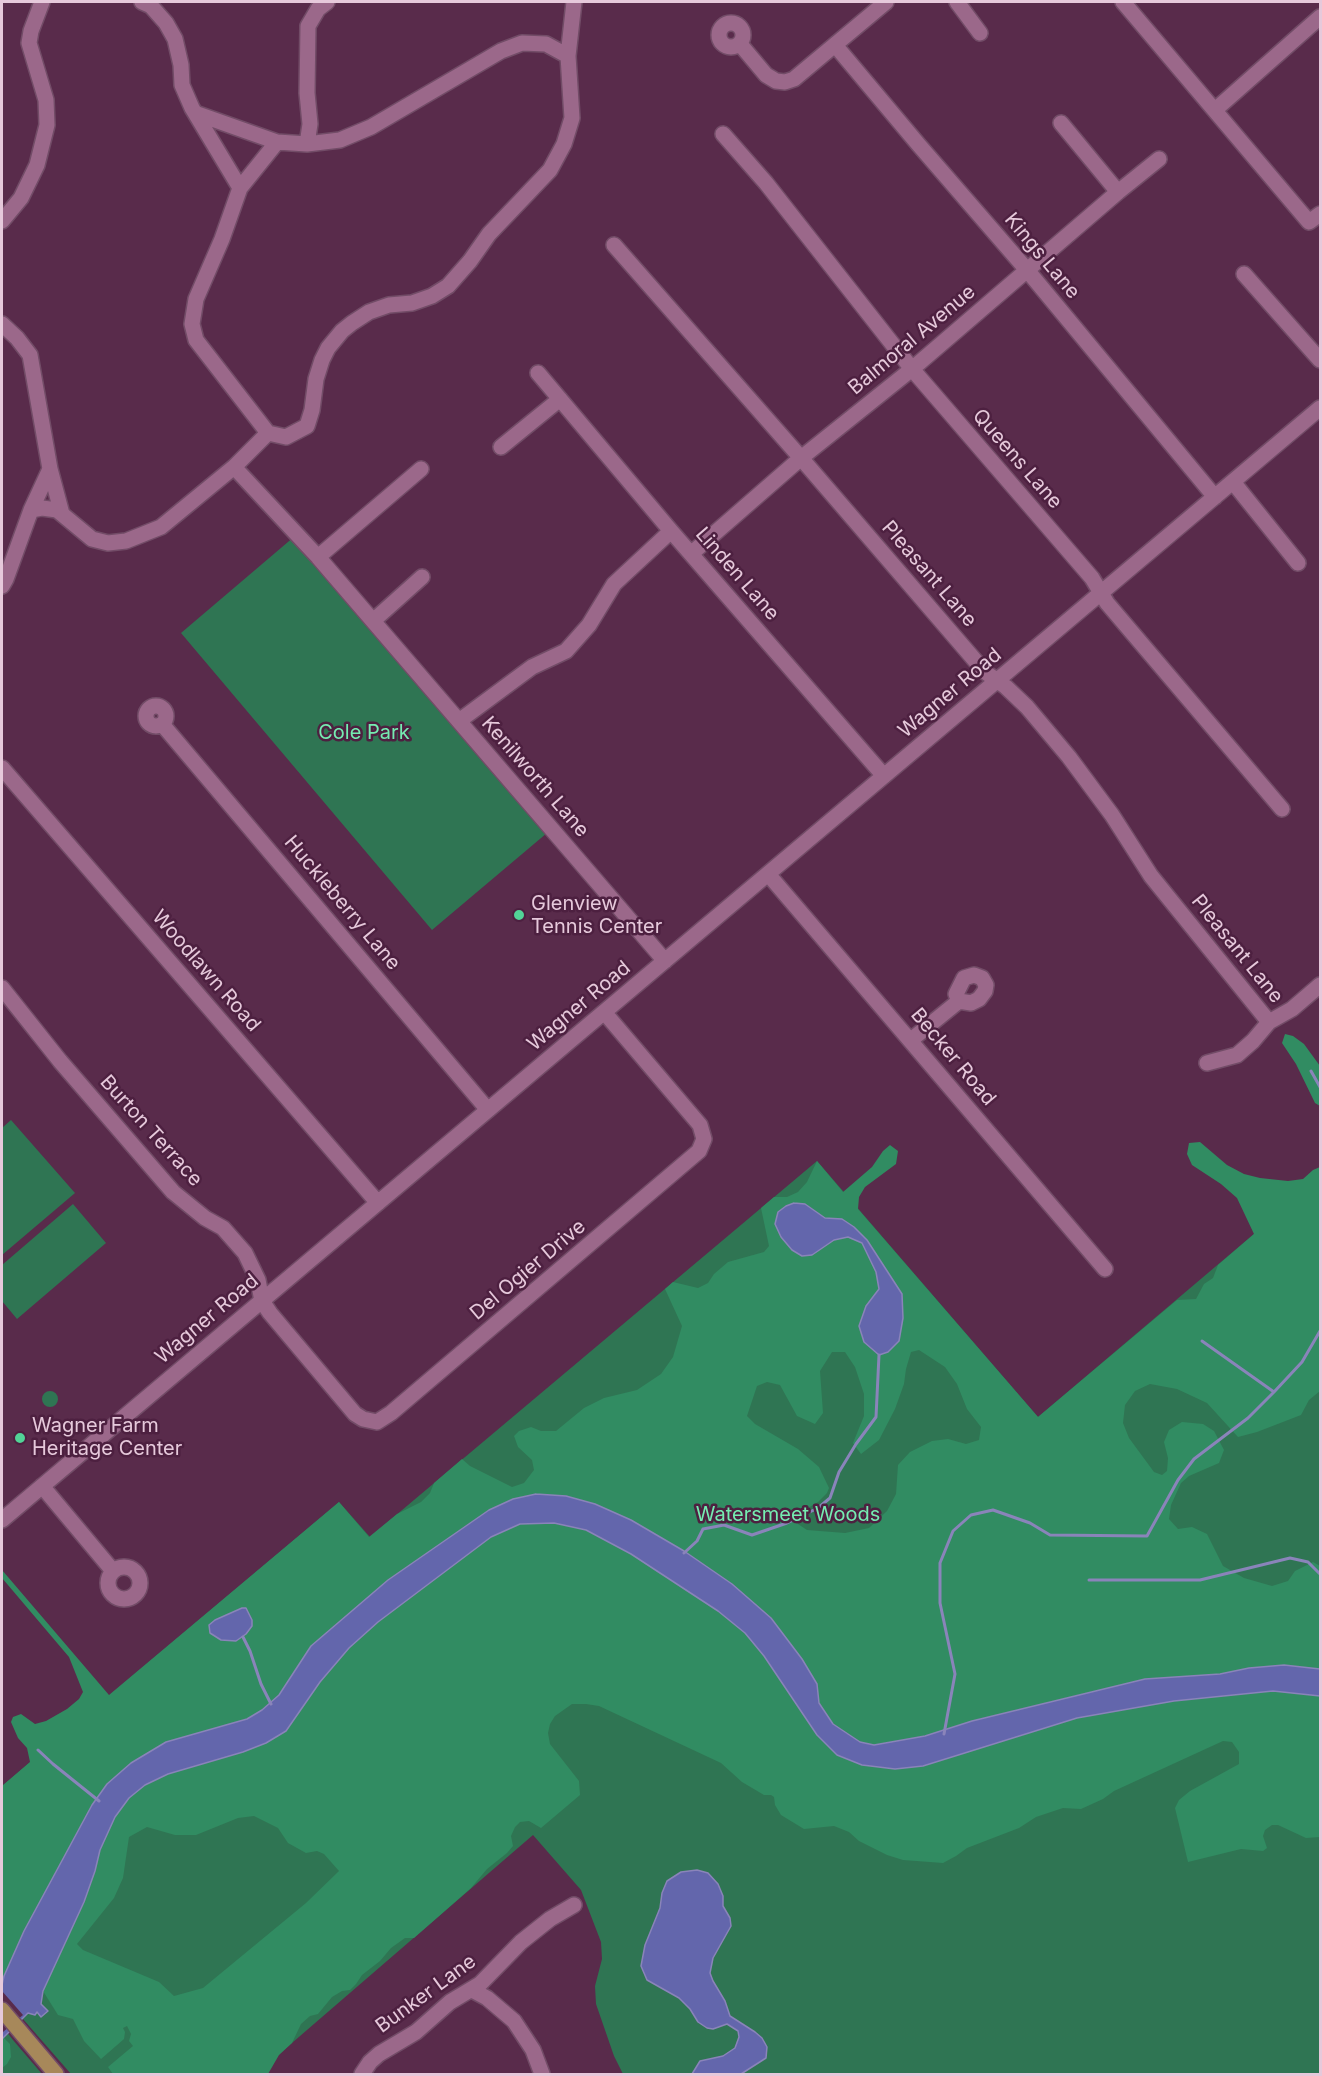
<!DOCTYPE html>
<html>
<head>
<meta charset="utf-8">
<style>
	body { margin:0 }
	#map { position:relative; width:1322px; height:2076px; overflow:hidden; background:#592b4b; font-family:Inter,sans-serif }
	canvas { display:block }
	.frame { position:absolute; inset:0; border:3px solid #e6c9db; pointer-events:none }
</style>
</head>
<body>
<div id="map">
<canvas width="1322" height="2076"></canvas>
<div class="frame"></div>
</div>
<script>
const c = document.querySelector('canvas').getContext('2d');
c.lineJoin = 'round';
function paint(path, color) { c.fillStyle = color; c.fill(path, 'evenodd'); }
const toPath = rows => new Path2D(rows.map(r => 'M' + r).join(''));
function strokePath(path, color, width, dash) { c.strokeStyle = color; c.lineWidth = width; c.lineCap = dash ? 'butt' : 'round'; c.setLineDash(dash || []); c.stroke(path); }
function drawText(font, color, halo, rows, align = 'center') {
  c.font = font + ' Inter,sans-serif'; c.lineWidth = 5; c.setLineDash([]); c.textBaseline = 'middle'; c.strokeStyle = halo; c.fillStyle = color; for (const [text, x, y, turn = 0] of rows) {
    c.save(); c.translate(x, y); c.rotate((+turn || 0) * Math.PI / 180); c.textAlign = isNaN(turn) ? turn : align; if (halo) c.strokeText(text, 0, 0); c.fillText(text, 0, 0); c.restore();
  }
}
paint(toPath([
	[295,536,547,833,432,930,181,633],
	[11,1120,75,1193,2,1255,2,1128],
	[817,1161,1038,1417,1320,1178,1320,2074,623,2074,614,2056,596,2004,595,1986,602,1959,601,1942,581,1890,533,1835,256,2074,71,2074,2,1995,2,1786,339,1502,370,1537],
	[73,1204,106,1243,17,1319,2,1301,2,1265],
	'42 1399a8 8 0 1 1 16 0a8 8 0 1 1-16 0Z',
	[2,2026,13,2040,42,2074,2,2074]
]), '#2f7553');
paint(toPath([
	[1285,1034,1293,1036,1304,1044,1320,1066,1320,1106,1315,1103,1296,1064,1282,1043],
	[1200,1142,1227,1165,1244,1174,1260,1178,1288,1181,1303,1179,1313,1170,1320,1167,1320,1391,1309,1400,1301,1415,1257,1432,1238,1437,1207,1403,1177,1389,1150,1384,1135,1391,1125,1405,1123,1423,1129,1438,1154,1472,1162,1475,1167,1471,1168,1458,1164,1442,1169,1430,1182,1422,1203,1424,1214,1431,1224,1450,1219,1463,1189,1476,1181,1483,1171,1505,1169,1519,1178,1529,1192,1527,1207,1534,1223,1566,1244,1578,1272,1586,1288,1581,1295,1571,1313,1562,1320,1566,1320,1669,1284,1665,1249,1668,1220,1674,1090,1692,972,1721,925,1736,874,1745,860,1742,833,1724,819,1703,818,1694,771,1618,732,1584,684,1551,631,1520,566,1496,536,1494,513,1499,489,1510,388,1580,311,1646,279,1695,262,1710,247,1719,218,1728,107,1784,92,1805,24,1931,2,1985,2,1786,30,1762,27,1748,18,1738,11,1722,13,1717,21,1714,35,1724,46,1721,67,1709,79,1699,83,1692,69,1657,2,1578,2,1570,109,1695,339,1502,369,1537,397,1514,421,1502,430,1493,434,1483,462,1459,470,1466,512,1487,524,1483,534,1470,532,1460,518,1447,514,1436,519,1431,531,1427,541,1431,556,1431,584,1408,604,1398,637,1390,661,1374,673,1357,682,1326,665,1289,673,1282,698,1288,708,1283,714,1274,728,1262,764,1252,769,1246,761,1208,774,1197,787,1197,798,1192,807,1182,817,1161,843,1192,872,1167,883,1151,890,1145,898,1151,896,1164,865,1187,859,1197,858,1209,1038,1417,1177,1300,1196,1299,1204,1284,1213,1278,1218,1265,1254,1234,1237,1198,1221,1184,1192,1165,1187,1154,1189,1143],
	[919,1350,945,1367,957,1384,967,1409,981,1427,979,1440,966,1444,948,1439,932,1441,910,1452,898,1465,896,1494,887,1511,869,1528,845,1533,807,1530,798,1524,798,1514,818,1502,827,1493,829,1488,819,1467,798,1449,755,1424,747,1416,757,1386,767,1382,780,1385,797,1416,815,1424,823,1413,820,1371,832,1352,845,1352,855,1367,864,1394,864,1416,853,1443,861,1454,879,1440,895,1409,904,1384,906,1369,911,1352],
	[554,1523,586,1530,631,1554,718,1611,745,1633,764,1656,817,1735,923,1766,1077,1718,1124,1709,1174,1701,1273,1691,1320,1696,1320,1837,1306,1838,1278,1825,1272,1825,1265,1830,1263,1836,1267,1848,1263,1851,1241,1849,1188,1862,1175,1808,1179,1800,1190,1791,1239,1764,1239,1752,1232,1742,1223,1741,1114,1791,1103,1799,1081,1809,1063,1808,1036,1817,1019,1828,967,1848,956,1856,943,1863,903,1860,887,1855,859,1841,849,1832,834,1826,804,1829,781,1815,775,1805,774,1797,771,1795,764,1795,742,1782,721,1763,599,1706,586,1704,572,1704,555,1716,550,1724,548,1733,550,1744,579,1781,580,1795,541,1828,529,1821,520,1822,515,1827,511,1836,513,1846,507,1853,487,1869,471,1888,414,1938,405,1938,391,1948,380,1961,362,1975,356,1984,350,1990,342,1991,332,1997,318,2014,310,2016,301,2024,292,2043,279,2055,268,2074,113,2074,108,2067,133,2046,129,2041,131,2034,127,2026,123,2028,125,2032,124,2039,101,2059,84,2041,73,2019,58,2015,43,1991,84,1902,95,1871,100,1850,115,1817,129,1798,145,1785,168,1774,243,1752,266,1743,286,1731,320,1682,349,1648,378,1622,491,1537,520,1524],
	[254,1816,278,1828,288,1843,306,1853,317,1851,324,1854,339,1871,306,1903,203,1988,174,1996,159,1982,83,1950,77,1944,114,1898,123,1878,129,1837,147,1827,175,1835,196,1835,238,1818],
	[3,2037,10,2044,11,2057,7,2064,2,2068]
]), '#318c62');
const water = toPath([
	[794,1203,805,1204,825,1218,842,1219,854,1227,867,1240,902,1294,903,1318,899,1341,888,1352,879,1355,864,1342,859,1326,866,1306,879,1289,876,1272,862,1243,848,1237,834,1240,812,1255,802,1256,792,1250,781,1237,775,1224,778,1212,786,1206,794,1203],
	[536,1494,566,1496,595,1504,631,1520,684,1551,732,1584,771,1618,802,1659,817,1684,819,1703,833,1724,860,1742,874,1745,925,1736,972,1721,1145,1679,1220,1674,1249,1668,1284,1665,1320,1669,1320,1696,1273,1691,1174,1701,1077,1718,923,1766,895,1769,862,1765,837,1755,817,1735,764,1656,745,1633,718,1611,631,1554,586,1530,554,1523,520,1524,491,1537,378,1622,349,1648,320,1682,286,1731,266,1743,243,1752,168,1774,145,1785,129,1798,115,1817,100,1850,95,1871,84,1902,43,1991,41,2004,48,2011,41,2017,37,2012,35,2015,28,2013,2,2039,2,1985,4,1976,24,1931,92,1805,107,1784,131,1763,166,1742,247,1719,262,1710,279,1695,311,1646,388,1580,489,1510,513,1499,536,1494],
	[242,1608,246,1608,252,1620,252,1626,246,1634,236,1641,221,1640,210,1633,209,1625,215,1620,242,1608],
	[697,1870,708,1873,718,1884,723,1896,723,1906,730,1918,731,1926,713,1958,710,1973,713,1981,725,2001,730,2016,755,2032,762,2038,767,2047,766,2058,741,2074,692,2074,700,2061,723,2056,735,2048,739,2037,738,2031,727,2024,713,2029,707,2028,698,2022,690,2009,679,1998,647,1980,641,1966,645,1945,660,1908,662,1893,667,1881,681,1872,697,1870]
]);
paint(water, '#6366ac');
strokePath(water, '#8a84ba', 1.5);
paint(toPath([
	[2,1991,23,2015,3,2032,2,2030]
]), '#592b4b');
strokePath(toPath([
	[1311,1071,1320,1087],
	[1274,1392,1302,1362,1320,1331],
	[684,1553,697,1541,703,1529,724,1525,752,1535,787,1523,818,1508,830,1498,839,1472,856,1444,876,1417,879,1355],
	[1089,1580,1200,1580,1290,1558,1308,1562,1320,1574],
	[243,1637,250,1651,261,1684,271,1704],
	[944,1734,955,1674,940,1603,940,1563,953,1531,971,1515,993,1510,1030,1523,1050,1535,1147,1536,1178,1480,1194,1459,1248,1418,1274,1392,1202,1341],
	[38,1750,53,1764,99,1801]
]), '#8a84ba', 3);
const minor = toPath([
	[142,2,151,6,166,23,175,39,181,65,182,85,192,108,240,188,222,239,196,299,192,324,196,340,268,433],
	[957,2,980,33],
	[1123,2,1309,222,1320,214],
	'719 35a12 12 0 1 1 24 0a12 12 0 1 1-24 0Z',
	[740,44,766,75,776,81,785,82,794,79,886,2],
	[835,45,918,144,1027,270,1215,497],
	[1215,110,1320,17],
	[195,113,277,142,307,144,340,140,371,127,501,51,522,43,546,44,568,56],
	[1061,123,1118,192],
	[723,134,766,183,912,369,1092,578,1107,603,1282,809],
	[307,144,310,124,307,93,308,26,318,9,327,2],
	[240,188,277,142],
	[2,221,21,198,37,165,47,125,46,100,29,43,31,31,42,2],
	[614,245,801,458,985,672,1006,687,1027,707,1069,757,1112,815,1151,876,1269,1022],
	[1244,274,1320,360],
	[2,324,17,338,30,355,50,469,62,514],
	[538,373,671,531,884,776],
	[501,447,560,399],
	[234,467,318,557,665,961],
	[1233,482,1298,563],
	[31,510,42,508,57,510,92,539,108,543,126,541,161,527,234,467,268,433,286,437,307,426,312,410,316,379,322,360,328,348,342,331,352,323,369,312,389,305,412,303,432,296,448,286,470,261,489,234,550,170,564,144,572,118,568,56,574,2],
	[692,553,801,458,912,369,1118,192,1159,159],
	[318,557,421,469],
	[2,586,6,579,31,510,50,469],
	[373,621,422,577],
	'146 716a10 10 0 1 1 20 0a10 10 0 1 1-20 0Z',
	[459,721,532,667,566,651,589,625,614,584,671,531],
	[162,724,488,1110],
	[2,768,378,1203],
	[768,874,1105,1269],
	[2,988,60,1061,173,1192,205,1218,223,1228,245,1253,258,1280,262,1301,270,1313,355,1414,363,1419,377,1422,391,1413,699,1151,704,1139,700,1125,604,1012],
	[911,1040,959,1001,971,1003,979,999,985,991,986,985,982,978,974,975,964,978,956,994,959,1001],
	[1207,1063,1237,1055,1253,1041,1269,1022,1292,1009,1320,985],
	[42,1486,113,1571],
	[2,1520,1320,408],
	'108 1583a16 16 0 1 1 32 0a16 16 0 1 1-32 0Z',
	[472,1990,487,1998,514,2021,533,2050,542,2074],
	[362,2074,370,2062,379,2054,416,2032,450,2002,480,1984,521,1942,550,1919,574,1905]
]);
const major = toPath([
	[2,2010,56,2074]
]);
strokePath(minor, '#724c67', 18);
strokePath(major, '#724c67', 18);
strokePath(minor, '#9b688a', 15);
strokePath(major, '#a7885a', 15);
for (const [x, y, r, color] of [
	[519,915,6,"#52d397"],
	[20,1438,6,"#52d397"]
]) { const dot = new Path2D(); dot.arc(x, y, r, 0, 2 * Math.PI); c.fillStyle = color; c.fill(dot); strokePath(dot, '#4d2040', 2); }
drawText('20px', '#e6c9db', '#4d2040', [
	["Kings Lane",1042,256,50],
	["Balmoral Avenue",912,340,-40],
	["Queens Lane",1017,459,49],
	["Linden Lane",737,574,49],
	["Pleasant Lane",929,574,49],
	["Wagner Road",950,693,-40],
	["Kenilworth Lane",535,777,49],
	["Huckleberry Lane",342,903,50],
	["Pleasant Lane",1237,949,51],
	["Woodlawn Road",206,971,49],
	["Wagner Road",579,1006,-40],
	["Becker Road",953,1057,50],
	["Burton Terrace",151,1131,48],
	["Del Ogier Drive",528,1270,-40],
	["Wagner Road",207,1319,-40],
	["Bunker Lane",426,1994,-36]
]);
drawText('20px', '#75ecb1', '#4d2040', [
	["Cole Park",364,733],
	["Watersmeet Woods",788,1515]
]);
drawText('20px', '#e6c9db', '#4d2040', [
	["Glenview",531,904],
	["Tennis Center",531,927],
	["Wagner Farm",32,1426],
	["Heritage Center",32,1449]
], 'left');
</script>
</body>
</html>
